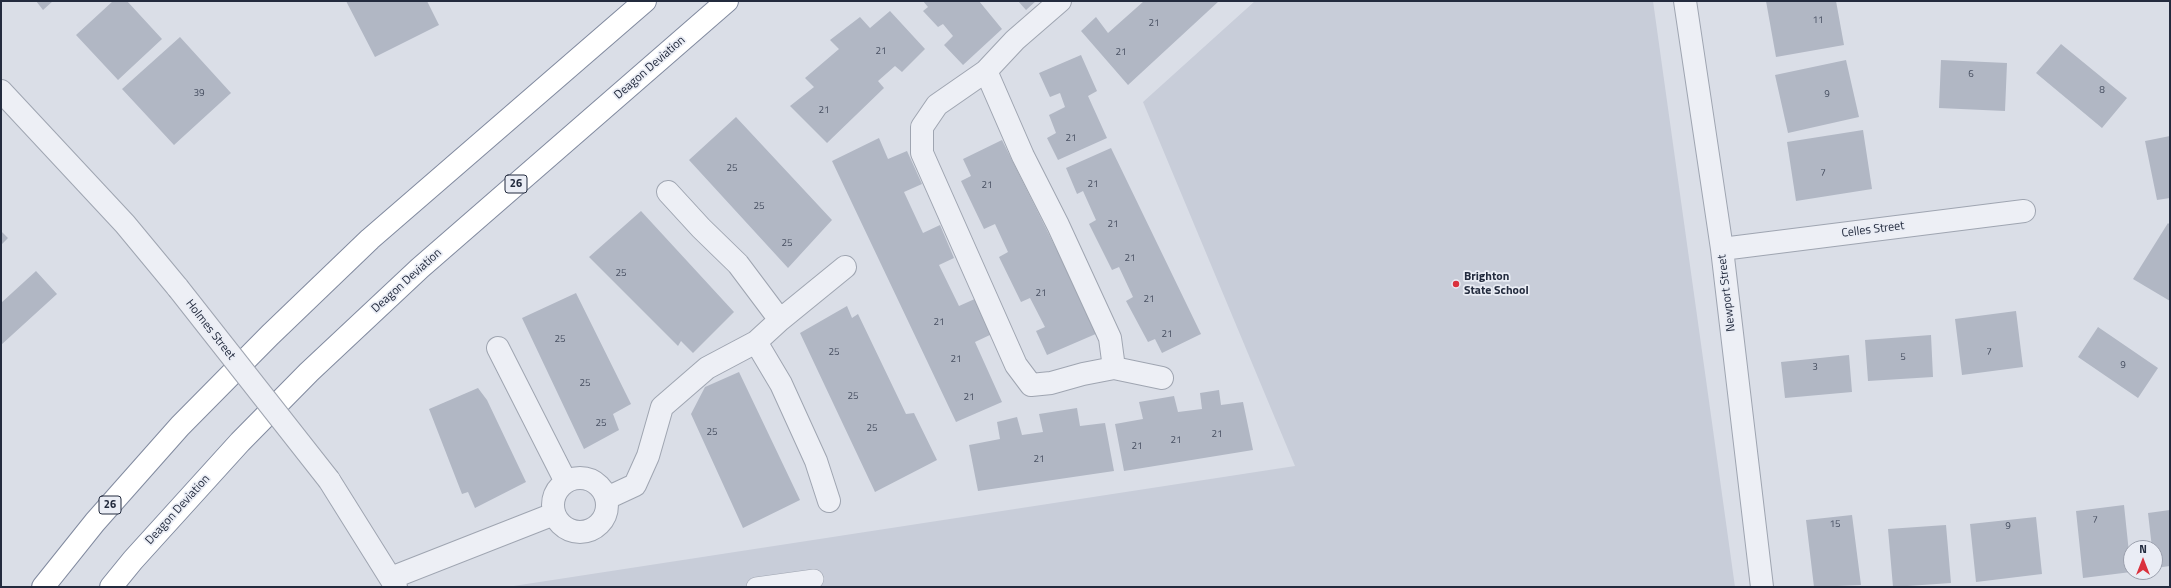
<!DOCTYPE html>
<html>
<head>
<meta charset="utf-8">
<style>
	body { margin:0 }
	#map { position:relative; width:2171px; height:588px; overflow:hidden; background:#dadee7; font-family:"Titillium Web",sans-serif }
	canvas { display:block }
	.frame { position:absolute; inset:0; border:2px solid #232b3e; pointer-events:none }
	.north { position:absolute; left:2123px; top:540px; width:40px; height:40px; box-sizing:border-box; background:#eaedf5; border:1px solid #9a9fac; border-radius:50%; rotate:0deg; font-size:11px; font-weight:700; line-height:16px; text-align:center; color:#232b3e }
	.north::after { content:''; display:block; margin:auto; width:14px; height:18px; background:#da313d; clip-path:polygon(50% 0,100% 100%,50% 72%,0 100%) }
</style>
</head>
<body>
<div id="map">
<canvas width="2171" height="588"></canvas>
<div class="frame"></div>
<div class="north">N</div>
</div>
<script>
const c = document.querySelector('canvas').getContext('2d');
c.lineJoin = 'round';
function paint(path, color) { c.fillStyle = color; c.fill(path, 'evenodd'); }
const toPath = rows => new Path2D(rows.map(r => 'M' + r).join(''));
function strokePath(path, color, width, dash) { c.strokeStyle = color; c.lineWidth = width; c.lineCap = dash ? 'butt' : 'round'; c.setLineDash(dash || []); c.stroke(path); }
function drawText(font, color, halo, rows, align = 'center') {
  c.font = font + ' "Titillium Web",sans-serif'; c.lineWidth = 3.5; c.setLineDash([]); c.textBaseline = 'middle'; c.strokeStyle = halo; c.fillStyle = color; for (const [text, x, y, turn = 0] of rows) {
    c.save(); c.translate(x, y); c.rotate((+turn || 0) * Math.PI / 180); c.textAlign = isNaN(turn) ? turn : align; if (halo) c.strokeText(text, 0, 0); c.fillText(text, 0, 0); c.restore();
  }
}
paint(toPath([
	[1255,1,1653,1,1735,587,507,587,1295,466,1143,102]
]), '#c8cdd9');
paint(toPath([
	[36,1,53,1,43,10],
	[113,1,127,1,162,39,118,80,76,35],
	[346,1,427,1,439,25,375,57],
	[923,1,979,1,1002,29,963,65,944,45,953,36,943,24,938,27,923,11,928,7],
	[1018,1,1036,1,1026,10],
	[1144,1,1219,1,1128,85,1081,31,1096,17,1108,33],
	[1766,1,1836,1,1844,45,1776,57],
	[890,11,925,49,902,72,895,66,878,81,884,88,827,143,790,106,814,87,805,78,839,49,830,40,860,17,870,28],
	[180,37,231,93,174,145,122,89],
	[2061,44,2127,98,2102,128,2036,73],
	[1081,55,1097,91,1088,96,1107,138,1058,160,1047,138,1056,133,1049,115,1065,107,1060,93,1050,97,1039,73],
	[1846,60,1859,117,1788,133,1775,75],
	[1941,60,2007,63,2005,111,1939,108],
	[736,117,832,220,788,268,689,160],
	[1863,130,1872,189,1796,201,1787,142],
	[2170,136,2170,198,2157,200,2145,141],
	[879,138,888,159,907,151,922,184,904,192,923,233,940,225,954,258,939,265,959,306,977,298,992,334,975,342,1002,402,956,422,832,161],
	[1002,140,1098,333,1047,355,1036,331,1045,327,1030,298,1021,302,999,257,1008,252,995,224,984,229,961,181,971,176,963,159],
	[1111,148,1201,334,1162,353,1155,339,1148,342,1126,301,1133,297,1119,267,1112,270,1089,224,1096,220,1083,191,1077,194,1066,168],
	[641,211,734,312,693,353,681,341,678,346,589,257],
	[2168,223,2170,225,2170,301,2133,279],
	[1,231,8,238,1,245],
	[36,271,57,294,1,345,1,303],
	[576,293,631,404,613,414,619,430,584,449,522,318],
	[847,306,852,318,858,314,906,414,914,413,937,460,875,492,800,333],
	[2016,311,2023,367,1962,375,1955,319],
	[2098,327,2158,368,2138,398,2078,357],
	[1931,335,1933,377,1868,381,1865,340],
	[1849,355,1852,392,1785,398,1781,362],
	[739,372,800,500,743,528,691,414,705,387],
	[478,388,487,400,526,482,475,508,468,492,462,494,429,409],
	[1219,390,1221,405,1243,402,1253,450,1124,471,1115,424,1143,419,1139,402,1174,396,1178,412,1202,409,1200,393],
	[1077,408,1080,426,1105,423,1114,471,978,491,969,445,1000,439,997,422,1017,417,1022,435,1043,432,1039,414],
	[2124,505,2131,572,2083,578,2076,511],
	[2170,510,2170,566,2155,568,2155,548,2152,548,2148,513],
	[1852,515,1861,585,1814,587,1806,520],
	[2036,517,2042,574,1976,582,1970,524],
	[1946,525,1951,583,1893,587,1888,529]
]), '#b1b7c4');
const lane = toPath([
	[756,587,814,579]
]);
const street = toPath([
	[1060,1,1015,40,986,71,937,105,922,127,922,153,1016,365,1031,385,1051,383,1083,374,1114,368,1162,378],
	[1685,1,1722,249,1762,587],
	[986,71,1023,156,1058,225,1110,338,1114,368],
	[1,91,125,224,178,288],
	[668,192,701,228,738,264,780,320],
	[1722,249,2024,211],
	[756,342,781,384,816,461,829,501],
	[498,348,566,482],
	'553 505a27 27 0 1 1 54 0a27 27 0 1 1-54 0Z',
	[329,480,396,587],
	[607,498,635,485,648,456,662,407,707,368,756,342,780,320,845,267],
	[391,578,554,514]
]);
const highway = toPath([
	[43,587,95,522,180,426,270,335,370,239,645,1],
	[111,587,133,560,240,442,309,372,420,268,727,1]
]);
strokePath(lane, '#9fa5b1', 20);
strokePath(street, '#9fa5b1', 24);
strokePath(highway, '#818a9f', 24);
strokePath(lane, '#edeff5', 19);
strokePath(street, '#edeff5', 22);
strokePath(highway, '#fff', 22);
const streetBridge = toPath([
	[178,288,329,480]
]);
strokePath(streetBridge, '#9fa5b1', 24, []);
strokePath(streetBridge, '#edeff5', 22);
for (const [x, y, r, color] of [
	[1456,284,4,"#da313d"]
]) { const dot = new Path2D(); dot.arc(x, y, r, 0, 2 * Math.PI); c.fillStyle = color; c.fill(dot); strokePath(dot, '#eaedf5', 1.5); }
drawText('10px', '#464e60', null, [
	["11",1818,21],
	["21",1154,24],
	["21",881,52],
	["21",1121,53],
	["6",1971,75],
	["8",2102,91],
	["39",199,94],
	["9",1827,95],
	["21",824,111],
	["21",1071,139],
	["25",732,169],
	["7",1823,174],
	["21",1093,185],
	["21",987,186],
	["25",759,207],
	["21",1113,225],
	["25",787,244],
	["21",1130,259],
	["25",621,274],
	["21",1041,294],
	["21",1149,300],
	["21",939,323],
	["21",1167,335],
	["25",560,340],
	["25",834,353],
	["7",1989,353],
	["5",1903,358],
	["21",956,360],
	["9",2123,366],
	["3",1815,368],
	["25",585,384],
	["25",853,397],
	["21",969,398],
	["25",601,424],
	["25",872,429],
	["25",712,433],
	["21",1217,435],
	["21",1176,441],
	["21",1137,447],
	["21",1039,460],
	["7",2095,521],
	["15",1835,525],
	["9",2008,527]
]);
for (const [x, y, w] of [
	[516,184,22],
	[110,505,22]
]) { const box = new Path2D(); box.roundRect(x - w / 2, y - 9, w, 18, 3); c.fillStyle = '#eaedf5'; c.fill(box); strokePath(box, '#232b3e', 1); }
drawText('bold 11px', '#232b3e', null, [
	["26",516,184],
	["26",110,505]
]);
drawText('12px', '#232b3e', '#eaedf5', [
	["Deagon Deviation",650,68,-41],
	["Celles Street",1873,230,-7],
	["Deagon Deviation",407,281,-42],
	["Newport Street",1727,293,-97],
	["Holmes Street",210,330,52],
	["Deagon Deviation",178,510,-48]
]);
drawText('bold 12px', '#232b3e', '#eaedf5', [
	["Brighton",1464,277],
	["State School",1464,291]
], 'left');
</script>
</body>
</html>
